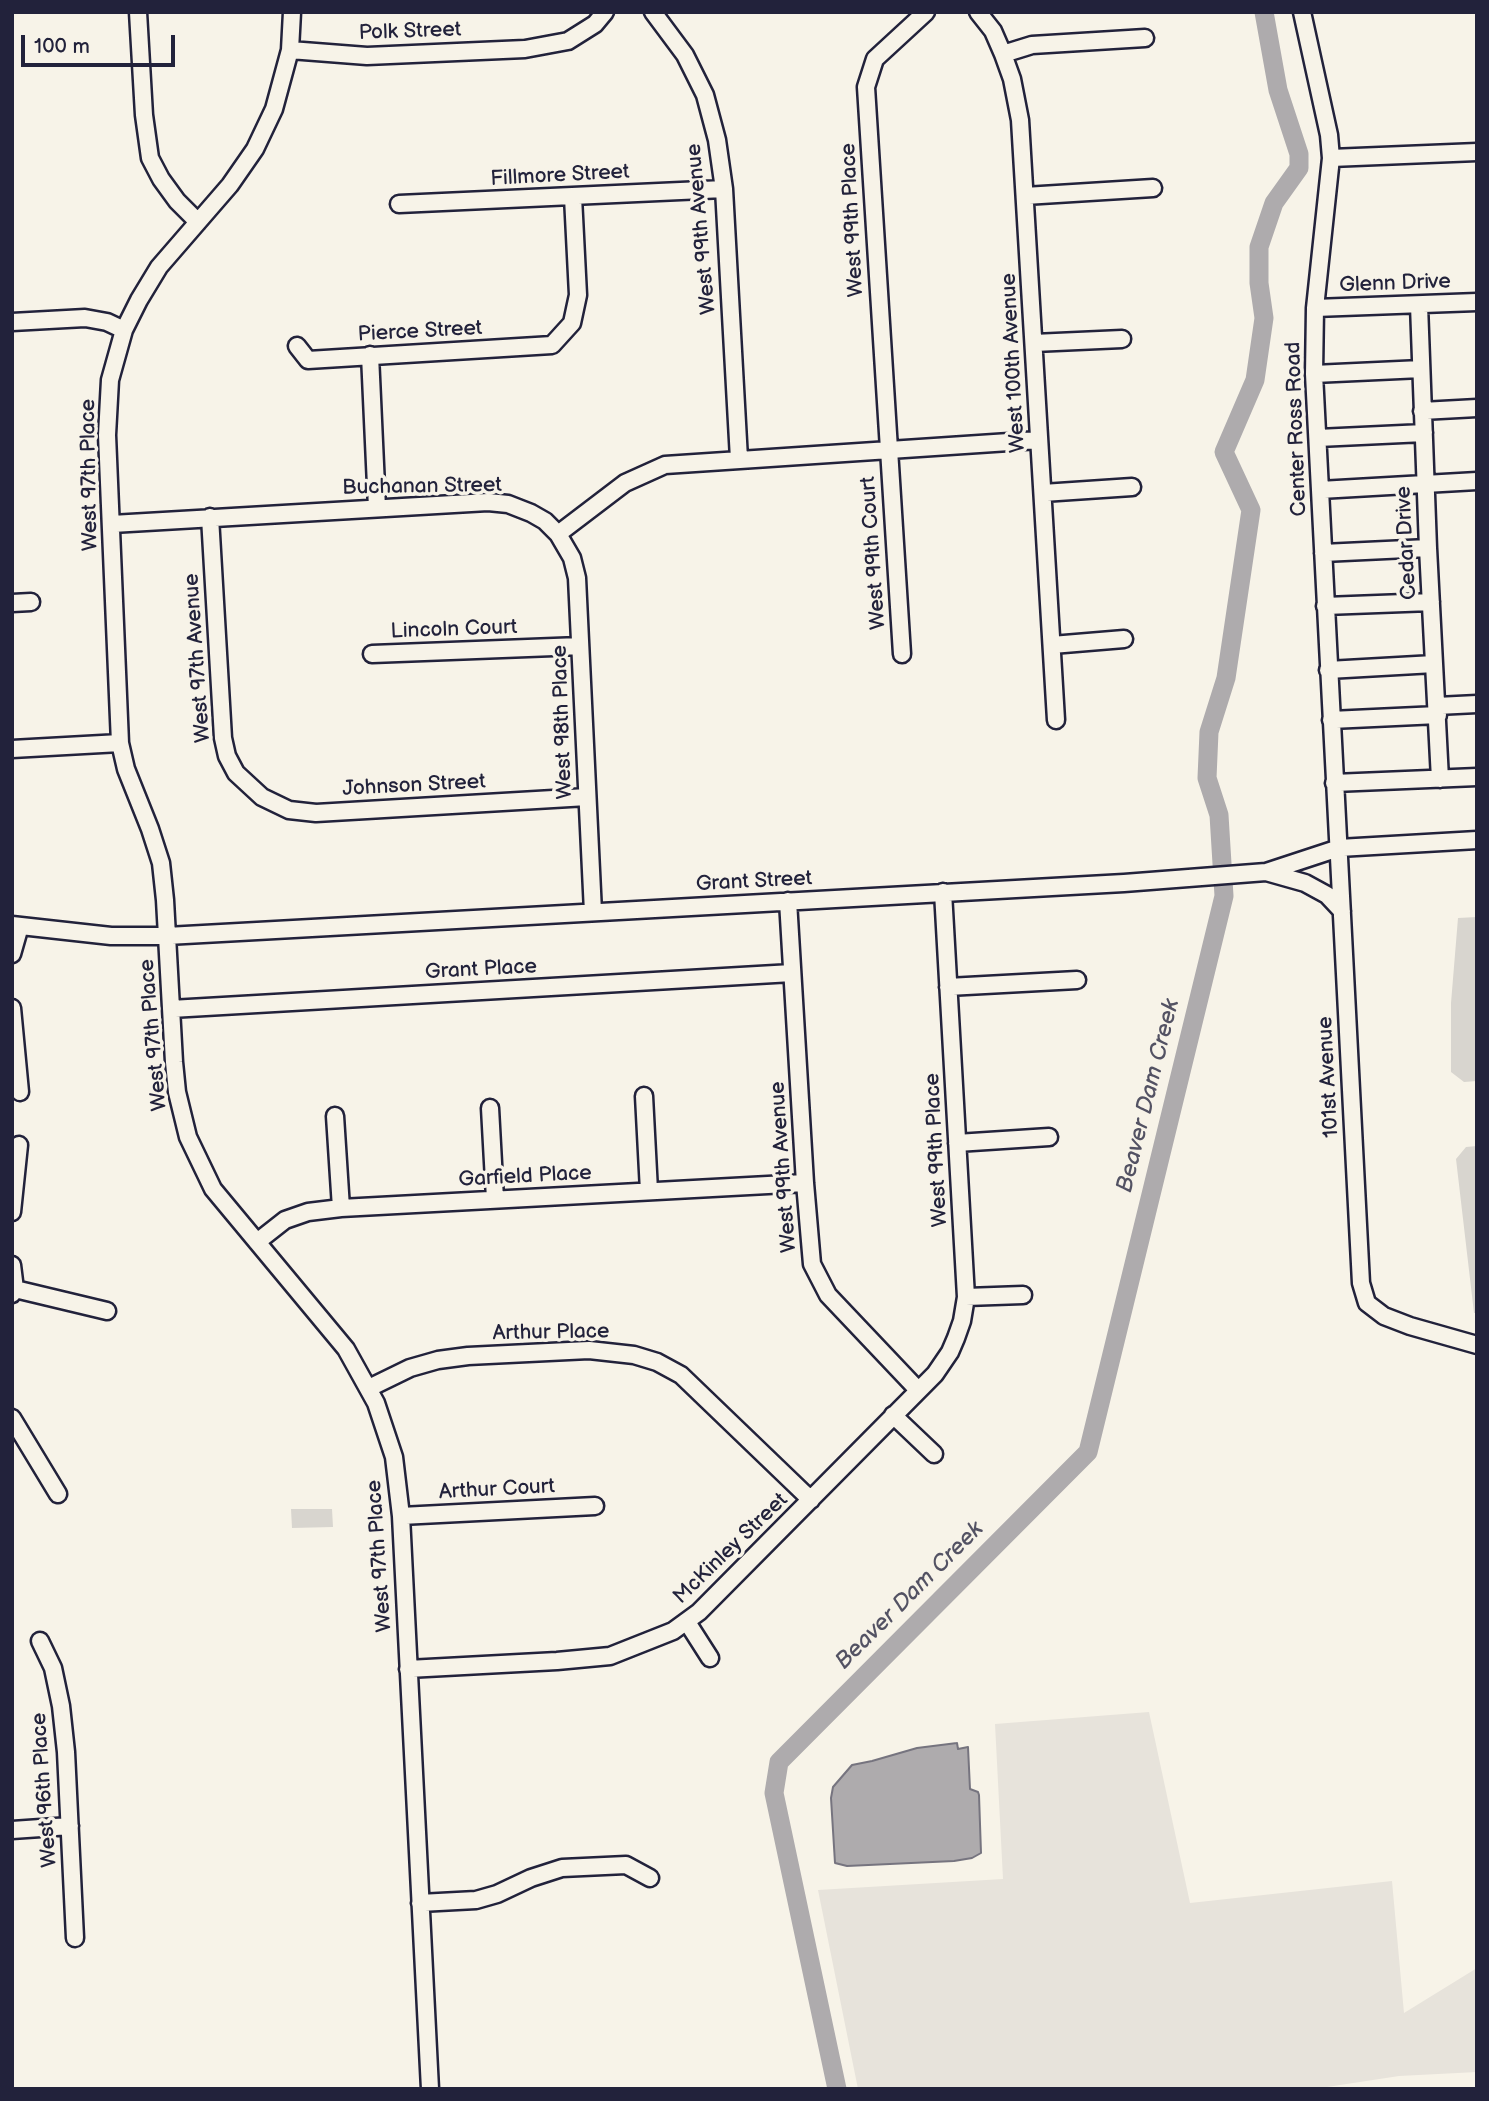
<!DOCTYPE html>
<html>
<head>
<meta charset="utf-8">
<style>
	body { margin:0 }
	#map { position:relative; width:1489px; height:2101px; overflow:hidden; background:#f7f3e8; font-family:"Balsamiq Sans",sans-serif }
	canvas { display:block }
	.frame { position:absolute; inset:0; border:14px solid #22223b; pointer-events:none }
	.scale { position:absolute; left:21px; top:35px; width:154px; height:32px; box-sizing:border-box; border:4px solid #22223b; border-top:0; padding-left:9px; font-size:21px; line-height:24px; white-space:nowrap; color:#22223b; -webkit-text-stroke:5px #f7f3e8; paint-order:stroke }
</style>
</head>
<body>
<div id="map">
<canvas width="1489" height="2101"></canvas>
<div class="frame"></div>
<div class="scale">100 m</div>
</div>
<script>
const c = document.querySelector('canvas').getContext('2d');
c.lineJoin = 'round';
function paint(path, color) { c.fillStyle = color; c.fill(path, 'evenodd'); }
const toPath = rows => new Path2D(rows.map(r => 'M' + r).join(''));
function strokePath(path, color, width, dash) { c.strokeStyle = color; c.lineWidth = width; c.lineCap = dash ? 'butt' : 'round'; c.setLineDash(dash || []); c.stroke(path); }
function drawText(font, color, halo, rows, align = 'center') {
  c.font = font + ' "Balsamiq Sans",sans-serif'; c.lineWidth = 7; c.setLineDash([]); c.textBaseline = 'middle'; c.strokeStyle = halo; c.fillStyle = color; for (const [text, x, y, turn = 0] of rows) {
    c.save(); c.translate(x, y); c.rotate((+turn || 0) * Math.PI / 180); c.textAlign = isNaN(turn) ? turn : align; if (halo) c.strokeText(text, 0, 0); c.fillText(text, 0, 0); c.restore();
  }
}
paint(toPath([
	[1149,1712,1190,1903,1392,1881,1404,2013,1477,1968,1477,2072,1399,2076,1314,2089,858,2089,818,1890,1003,1879,995,1724]
]), '#e7e3db');
paint(toPath([
	[1477,917,1477,1081,1464,1082,1451,1072,1451,1003,1458,918],
	[1477,1146,1477,1313,1474,1313,1456,1159,1466,1147],
	[291,1509,332,1509,333,1527,292,1528]
]), '#d8d5cf');
const water = toPath([
	[957,1743,958,1749,968,1747,970,1789,978,1792,979,1795,981,1853,972,1858,954,1861,847,1866,835,1863,831,1798,833,1787,852,1765,872,1761,917,1748,957,1743]
]);
paint(water, '#aeabad');
strokePath(water, '#76747f', 2);
strokePath(toPath([
	[837,2089,774,1793,779,1762,1088,1452,1224,896,1219,815,1207,778,1209,732,1226,678,1251,510,1224,452,1255,380,1264,318,1259,283,1259,247,1274,203,1299,168,1299,154,1278,90,1264,12]
]), '#aeabad', 19);
const minor = toPath([
	[138,12,144,115,150,158,161,179,177,201,198,222],
	[292,12,290,50,274,109,255,149,230,185,159,267,139,300,124,330,110,380,107,435,120,743,126,769,150,829,161,863,165,900,174,1062,177,1092,188,1137,213,1189,346,1349,376,1403,394,1457,401,1516,430,2089],
	[653,12,685,55,705,95,717,140,724,189,739,459],
	[978,12,993,31,1003,54,1012,79,1020,120,1056,720],
	[1302,12,1329,135,1331,158,1315,308,1314,374,1361,1283,1367,1303,1384,1316,1410,1326,1477,1345],
	[290,50,367,56,525,49,568,41,595,24,605,12],
	[1003,54,1032,45,1145,38],
	[1331,158,1477,152],
	[1025,196,1153,188],
	[399,204,724,189],
	[1419,305,1428,548,1440,779],
	[1315,308,1477,302],
	[12,322,85,318,107,322,124,330],
	[1034,343,1122,339],
	[297,346,308,360,552,345,572,323,578,295,573,197],
	[370,355,377,508],
	[1314,374,1421,369],
	[1422,411,1477,408],
	[1318,438,1424,433],
	[1320,490,1477,481],
	[1043,493,1132,487],
	[210,517,223,738,227,756,236,773,262,797,289,810,316,813,587,797],
	[112,524,488,502,508,504,531,513,545,521,558,534,572,558,577,578,593,912],
	[558,534,625,483,665,465,1039,440],
	[1323,553,1428,548],
	[12,603,31,602],
	[1325,606,1431,602],
	[1052,645,1124,639],
	[372,654,580,646],
	[902,654,866,87,875,59,926,12],
	[1328,670,1434,664],
	[1437,706,1477,704],
	[1331,720,1438,715],
	[12,749,120,743],
	[1334,783,1477,777],
	[1266,872,1305,883,1327,895,1342,911],
	[788,901,805,1183,812,1264,828,1295,918,1390],
	[12,925,111,936,167,936,1124,883,1266,872,1339,848,1477,840],
	[12,954,20,926],
	[948,987,1077,980],
	[12,1008,20,1092],
	[171,1009,792,973],
	[644,1096,649,1191],
	[490,1108,495,1199],
	[335,1116,341,1208],
	[957,1143,1049,1137],
	[12,1212,19,1145],
	[257,1242,285,1220,308,1212,341,1208,805,1183],
	[12,1265,15,1289,12,1294],
	[15,1289,107,1311],
	[966,1297,1023,1295],
	[369,1388,410,1368,438,1360,468,1356,589,1350,634,1355,657,1362,681,1375,811,1500],
	[893,1415,934,1454],
	[12,1418,58,1494],
	[401,1516,595,1506],
	[687,1622,710,1658],
	[40,1641,53,1668,61,1706,66,1752,75,1938],
	[408,1669,557,1661,610,1656,673,1631,699,1612,935,1374,950,1352,956,1338,962,1321,966,1297,943,892],
	[12,1830,70,1826],
	[420,1903,476,1900,497,1894,531,1878,562,1868,626,1865,650,1878]
]);
strokePath(minor, '#22223b', 21);
strokePath(minor, '#f7f3e8', 16);
drawText('21px', '#22223b', '#f7f3e8', [
	["Polk Street",410,32,-2],
	["Fillmore Street",560,176,-3],
	["West 99th Place",853,220,-93],
	["West 99th Avenue",702,229,-95],
	["Glenn Drive",1395,284,-2],
	["Pierce Street",420,332,-3],
	["West 100th Avenue",1014,363,-93],
	["Center Ross Road",1297,429,-92],
	["West 97th Place",90,475,-91],
	["Buchanan Street",422,487,-1],
	["Cedar Drive",1407,543,-93],
	["West 99th Court",874,553,-94],
	["Lincoln Court",454,630,-2],
	["West 97th Avenue",198,658,-94],
	["West 98th Place",563,722,-92],
	["Johnson Street",414,786,-3],
	["Grant Street",754,882,-3],
	["Grant Place",481,970,-3],
	["West 97th Place",154,1035,-95],
	["101st Avenue",1329,1077,-93],
	["West 99th Place",937,1150,-93],
	["West 99th Avenue",784,1167,-94],
	["Garfield Place",525,1177,-3],
	["Arthur Place",551,1333,-1],
	["Arthur Court",497,1490,-3],
	["McKinley Street",731,1549,-44],
	["West 97th Place",380,1556,-94],
	["West 96th Place",45,1790,-94]
]);
drawText('italic 23px', '#535263', '#f7f3e8', [
	["Beaver Dam Creek",1149,1096,-76],
	["Beaver Dam Creek",910,1596,-45]
]);
</script>
</body>
</html>
